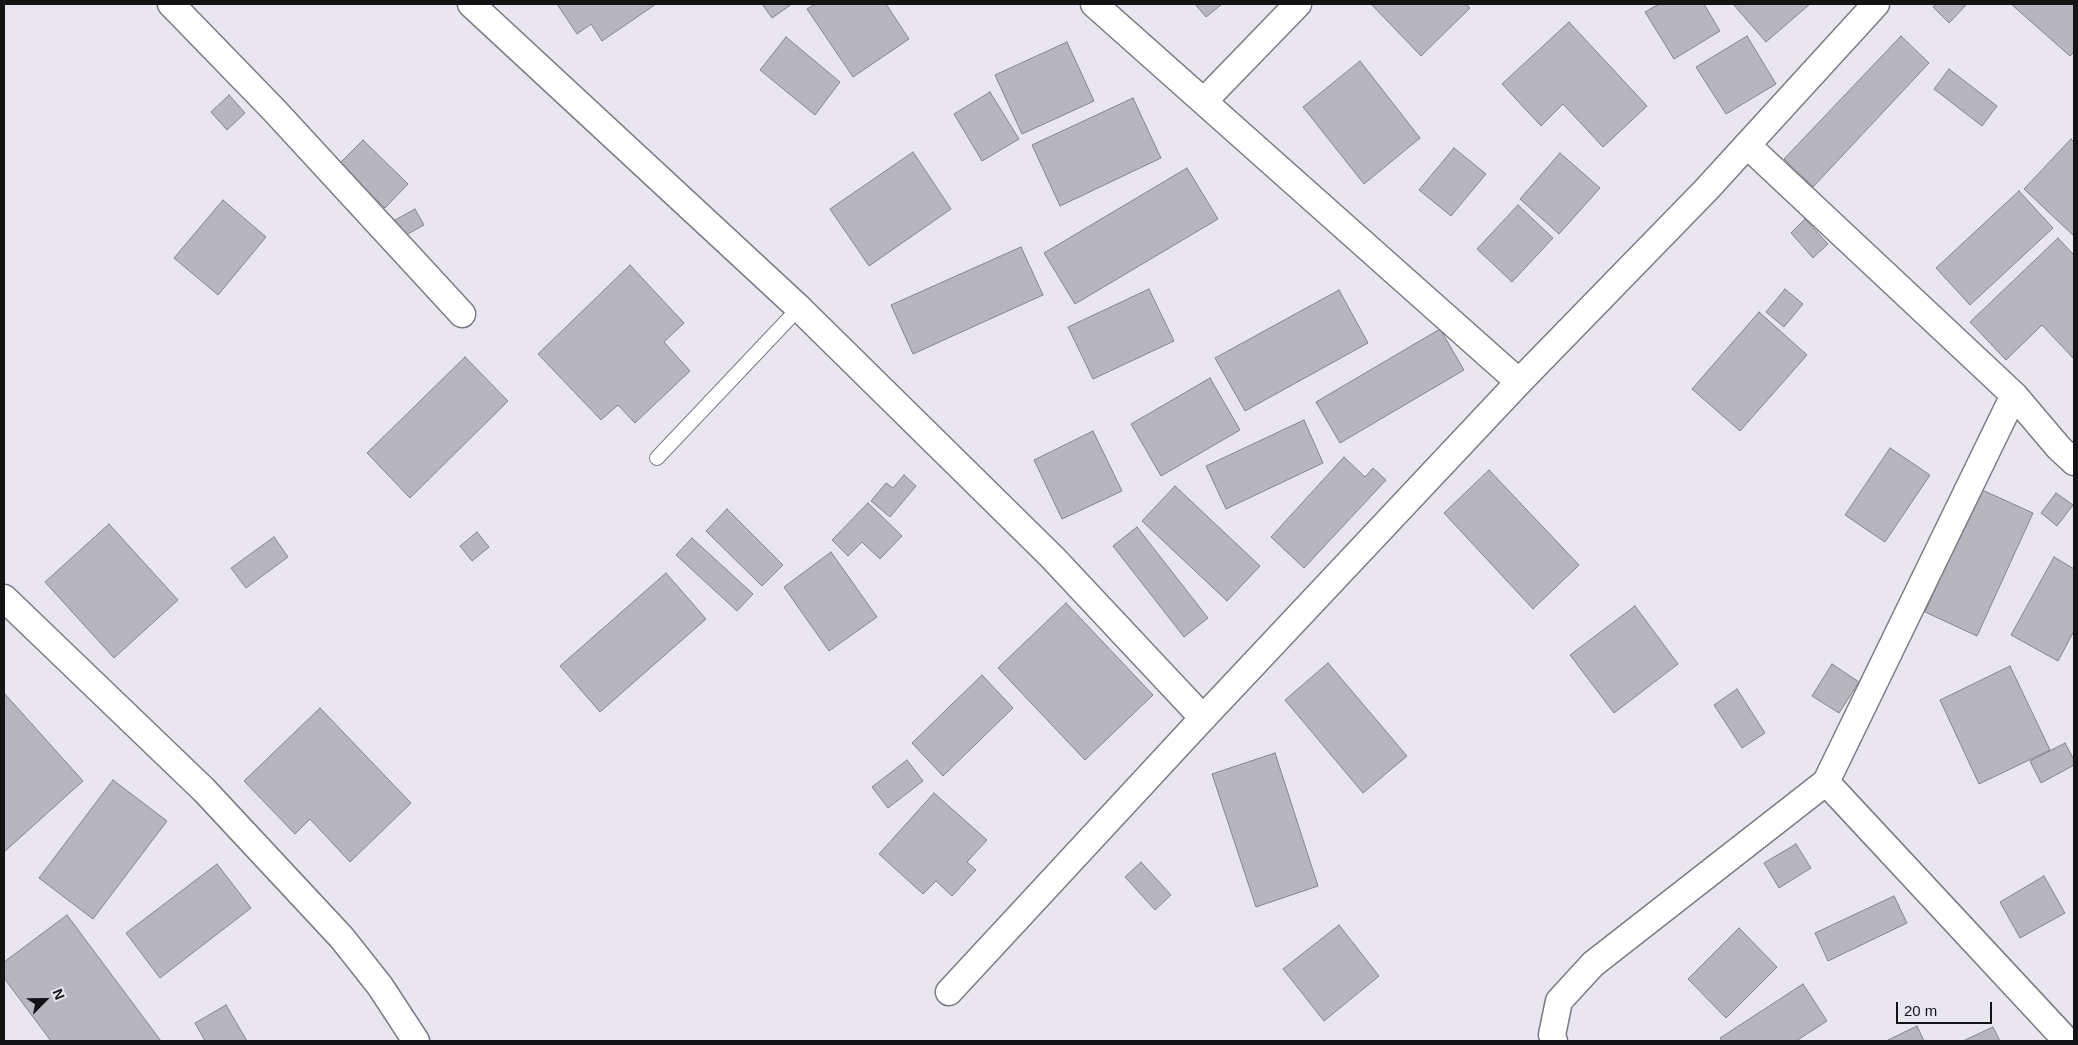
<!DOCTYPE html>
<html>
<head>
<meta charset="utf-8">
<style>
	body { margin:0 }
	#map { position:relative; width:2078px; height:1045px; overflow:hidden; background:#e9e6f0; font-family:Arial,sans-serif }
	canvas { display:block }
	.frame { position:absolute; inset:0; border:5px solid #131215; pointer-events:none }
	.north { position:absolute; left:20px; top:975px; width:50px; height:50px; -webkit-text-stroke:4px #e9e6f0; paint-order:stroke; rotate:67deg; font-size:14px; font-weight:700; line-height:20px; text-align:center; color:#131215 }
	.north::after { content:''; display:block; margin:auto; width:18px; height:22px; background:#131215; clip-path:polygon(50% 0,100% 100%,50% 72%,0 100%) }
	.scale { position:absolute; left:1896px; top:1002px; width:96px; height:22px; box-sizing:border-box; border:2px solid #131215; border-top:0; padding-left:6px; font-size:15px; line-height:18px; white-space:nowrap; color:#131215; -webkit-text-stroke:4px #e9e6f0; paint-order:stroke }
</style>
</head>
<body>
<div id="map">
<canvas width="2078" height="1045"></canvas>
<div class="frame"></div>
<div class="north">N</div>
<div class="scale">20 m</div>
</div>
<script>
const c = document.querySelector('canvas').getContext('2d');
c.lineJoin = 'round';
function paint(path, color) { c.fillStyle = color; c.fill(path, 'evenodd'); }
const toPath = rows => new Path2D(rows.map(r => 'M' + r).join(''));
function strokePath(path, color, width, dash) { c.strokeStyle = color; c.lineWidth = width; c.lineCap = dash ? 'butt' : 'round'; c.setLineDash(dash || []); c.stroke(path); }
const building = toPath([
	[557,4,656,4,602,41,591,24,577,34,557,4],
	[762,4,792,4,772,18,762,4],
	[815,4,886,4,909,39,853,77,807,9,815,4],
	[1195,4,1222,4,1206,17,1195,4],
	[1371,4,1466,4,1470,8,1421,56,1371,4],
	[1659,4,1704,4,1720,31,1674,59,1645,12,1659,4],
	[1733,4,1810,4,1766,42,1733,4],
	[1936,4,1967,4,1949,23,1933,7,1936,4],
	[2011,4,2074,4,2074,52,2070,56,2011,4],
	[1569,22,1647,106,1603,147,1563,104,1541,126,1502,84,1569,22],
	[1747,36,1776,84,1726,114,1696,67,1747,36],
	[1901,36,1929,63,1813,187,1784,159,1901,36],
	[786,37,840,82,815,115,760,70,786,37],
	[1067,42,1094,101,1022,134,995,75,1067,42],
	[1360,61,1420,138,1364,184,1303,107,1360,61],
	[1949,69,1997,106,1982,126,1934,89,1949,69],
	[990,92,1019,139,982,161,954,114,990,92],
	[229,95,245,113,227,130,211,112,229,95],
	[1133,98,1161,158,1060,206,1032,145,1133,98],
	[2071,139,2074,142,2074,236,2024,189,2071,139],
	[363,140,408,184,385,208,339,164,363,140],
	[1454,148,1486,174,1451,216,1419,190,1454,148],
	[913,152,951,209,869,266,830,209,913,152],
	[1560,153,1600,188,1559,234,1520,199,1560,153],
	[1187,168,1218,219,1075,304,1044,253,1187,168],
	[2019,191,2053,228,1970,305,1936,268,2019,191],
	[223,200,266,237,218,295,174,258,223,200],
	[1518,205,1553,238,1512,282,1477,249,1518,205],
	[415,209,424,225,404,236,395,220,415,209],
	[1805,219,1828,244,1813,258,1791,233,1805,219],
	[2058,238,2074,255,2074,359,2042,325,2006,360,1970,322,2058,238],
	[1021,247,1043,295,913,354,891,305,1021,247],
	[630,265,684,323,664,342,690,371,635,423,618,405,601,420,538,354,630,265],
	[1149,289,1174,341,1093,379,1068,327,1149,289],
	[1785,289,1803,304,1784,327,1766,312,1785,289],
	[1339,290,1368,343,1245,411,1215,358,1339,290],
	[1759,312,1807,355,1740,431,1692,389,1759,312],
	[1440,329,1464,370,1340,443,1316,402,1440,329],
	[465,357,508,401,410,498,367,453,465,357],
	[1210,378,1240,430,1161,476,1131,424,1210,378],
	[1304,420,1323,463,1226,509,1206,466,1304,420],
	[1093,431,1122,491,1062,519,1034,460,1093,431],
	[1890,448,1930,475,1885,542,1845,515,1890,448],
	[1344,457,1365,477,1373,468,1386,480,1304,568,1271,537,1344,457],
	[1489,470,1579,565,1533,609,1444,513,1489,470],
	[904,475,916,486,890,517,871,501,886,483,893,488,904,475],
	[1175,486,1260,566,1227,601,1142,521,1175,486],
	[1980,489,2033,513,1977,636,1925,612,1980,489],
	[2056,493,2073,505,2057,526,2041,513,2056,493],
	[868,503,902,536,880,559,862,542,848,556,832,540,868,503],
	[727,509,783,565,762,586,706,531,727,509],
	[109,524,178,600,114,658,45,582,109,524],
	[1137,527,1208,618,1184,637,1113,546,1137,527],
	[477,532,489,547,472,561,460,546,477,532],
	[274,537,288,557,246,588,231,568,274,537],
	[692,538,753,594,737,611,676,555,692,538],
	[831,552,877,617,829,651,784,587,831,552],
	[2054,557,2074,569,2074,631,2058,661,2011,635,2054,557],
	[666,573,706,619,600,712,560,666,666,573],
	[1066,603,1153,695,1085,760,998,668,1066,603],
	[1635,606,1678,664,1614,713,1570,655,1635,606],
	[1328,663,1407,756,1363,793,1285,700,1328,663],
	[1832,664,1859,682,1839,713,1812,696,1832,664],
	[2010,666,2050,750,1979,784,1940,700,2010,666],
	[982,675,1013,708,943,776,912,743,982,675],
	[1737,689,1765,733,1742,748,1714,705,1737,689],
	[4,693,83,781,4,852,4,693],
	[320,708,411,803,350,862,310,819,295,834,244,781,320,708],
	[2065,743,2074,760,2074,765,2041,783,2030,761,2065,743],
	[1275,753,1318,886,1256,907,1212,774,1275,753],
	[907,760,923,781,888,808,872,787,907,760],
	[113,780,167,821,93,919,39,878,113,780],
	[934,793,987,840,967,862,976,870,952,896,936,881,923,894,879,854,934,793],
	[1796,844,1811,868,1779,888,1764,863,1796,844],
	[1141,862,1171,895,1155,910,1125,877,1141,862],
	[217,864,251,908,160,978,126,933,217,864],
	[2044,876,2065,913,2020,938,2000,902,2044,876],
	[1894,896,1907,923,1828,961,1815,933,1894,896],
	[67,915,161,1041,51,1041,4,978,4,962,67,915],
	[1339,925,1379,976,1324,1021,1283,969,1339,925],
	[1739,928,1777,967,1726,1018,1688,979,1739,928],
	[1803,984,1827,1021,1796,1041,1722,1041,1720,1038,1803,984],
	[226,1005,247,1041,205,1041,195,1023,226,1005],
	[1917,1026,1924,1041,1886,1041,1917,1026],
	[1993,1027,2000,1041,1963,1041,1993,1027]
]);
paint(building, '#b7b5be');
strokePath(building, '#85838c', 1);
const service = toPath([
	[657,458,799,308]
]);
const minor = toPath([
	[171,4,274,110,462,314],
	[471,4,799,308,1052,557,1203,718],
	[1094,4,1519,382],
	[1204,101,1298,4],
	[1747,145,2014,395,2059,448,2074,462],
	[4,598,204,790,342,938,380,986,416,1041],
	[1826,782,2067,1041],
	[949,992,1203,718,1519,382,1706,190,1876,4],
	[1554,1041,1552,1035,1559,1001,1593,964,1826,782,2014,395]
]);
strokePath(service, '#7c7a83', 16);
strokePath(minor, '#7c7a83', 29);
strokePath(service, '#fff', 14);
strokePath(minor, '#fff', 26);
</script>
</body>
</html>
